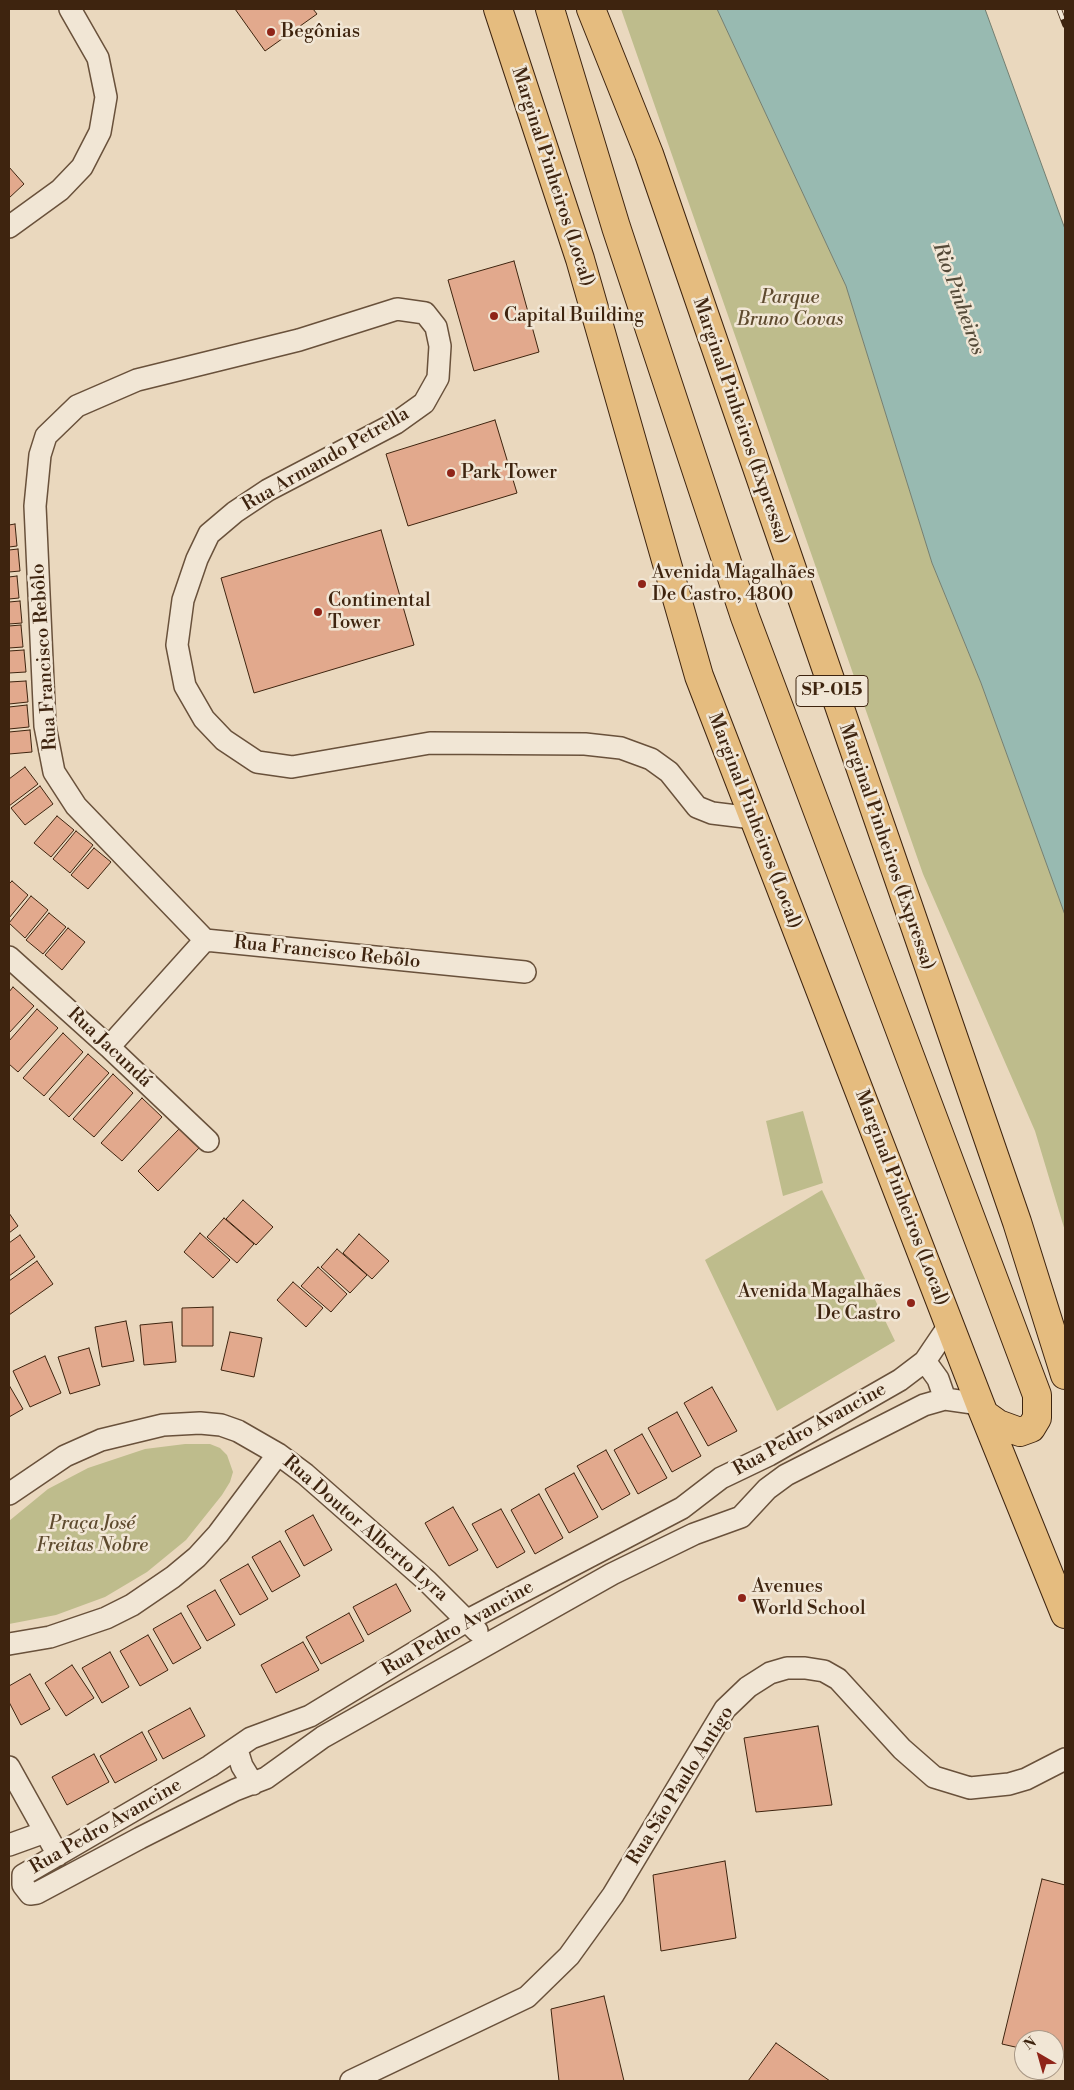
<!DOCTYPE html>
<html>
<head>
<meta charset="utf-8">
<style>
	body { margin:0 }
	#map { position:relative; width:1074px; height:2090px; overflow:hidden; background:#ead8be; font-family:"Libre Bodoni",serif }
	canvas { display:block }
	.frame { position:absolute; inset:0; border:10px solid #3e240f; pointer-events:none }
	.north { position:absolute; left:1014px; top:2030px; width:50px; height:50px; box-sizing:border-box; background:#f1e6d5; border:1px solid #a99886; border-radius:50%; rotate:322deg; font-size:14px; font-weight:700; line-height:20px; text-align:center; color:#3e240f }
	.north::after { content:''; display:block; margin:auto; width:18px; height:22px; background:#8f2418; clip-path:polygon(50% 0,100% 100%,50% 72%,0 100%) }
</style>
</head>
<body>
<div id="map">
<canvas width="1074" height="2090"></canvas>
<div class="frame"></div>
<div class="north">N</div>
</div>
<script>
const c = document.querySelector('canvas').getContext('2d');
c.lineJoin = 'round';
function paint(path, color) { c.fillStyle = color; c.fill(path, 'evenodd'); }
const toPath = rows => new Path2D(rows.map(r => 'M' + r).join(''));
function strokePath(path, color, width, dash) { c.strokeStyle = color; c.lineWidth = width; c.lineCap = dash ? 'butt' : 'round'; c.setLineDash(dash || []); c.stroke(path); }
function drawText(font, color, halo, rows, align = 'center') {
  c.font = font + ' "Libre Bodoni",serif'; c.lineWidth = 5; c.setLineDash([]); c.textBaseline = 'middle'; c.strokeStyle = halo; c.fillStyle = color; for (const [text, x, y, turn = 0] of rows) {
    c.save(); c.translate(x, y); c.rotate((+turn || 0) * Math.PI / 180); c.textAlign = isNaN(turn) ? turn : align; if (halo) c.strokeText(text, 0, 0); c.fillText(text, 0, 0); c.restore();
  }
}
paint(toPath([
	[621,9,717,9,846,286,932,563,981,683,1065,915,1065,1231,1035,1131,923,874],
	[803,1111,823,1183,783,1196,766,1121],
	[822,1190,895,1341,777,1411,705,1260],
	[185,1444,210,1444,220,1448,227,1455,233,1472,230,1482,222,1495,186,1540,147,1572,105,1597,56,1615,9,1624,9,1521,48,1489,88,1468,145,1449]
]), '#bebc8c');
const water = toPath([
	[717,9,985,9,1065,229,1065,915,981,683,932,563,846,286,717,9]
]);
paint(water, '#98bab1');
strokePath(water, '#747e70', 1);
const building = toPath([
	[235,9,313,9,317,14,265,51,235,9],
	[9,167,24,184,9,198,9,167],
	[514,261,539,352,474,371,448,280,514,261],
	[495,420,517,493,408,526,386,454,495,420],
	[15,524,17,546,9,547,9,525,15,524],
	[381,530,414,645,254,693,221,578,381,530],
	[18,549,20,571,9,572,9,550,18,549],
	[17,576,19,598,9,599,9,577,17,576],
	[20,601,22,623,9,624,9,602,20,601],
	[21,625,23,647,9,648,9,626,21,625],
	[24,650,26,672,9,673,9,651,24,650],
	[26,681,28,702,9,704,9,682,26,681],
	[27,705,29,727,9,729,9,707,27,705],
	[30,730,32,752,9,754,9,732,30,730],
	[25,767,38,784,9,806,9,779,25,767],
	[40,786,53,804,25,825,11,808,40,786],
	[57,816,74,830,51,857,34,843,57,816],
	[76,831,93,845,70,873,53,859,76,831],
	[94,848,111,862,88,889,71,875,94,848],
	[12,881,28,895,9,918,9,884,12,881],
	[31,896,48,910,25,938,9,923,31,896],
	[49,913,66,927,43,954,26,940,49,913],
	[68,928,85,942,62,970,45,955,68,928],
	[13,987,34,1006,9,1033,9,992,13,987],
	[37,1009,58,1028,18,1072,9,1064,9,1041,37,1009],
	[63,1033,83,1052,44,1096,23,1078,63,1033],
	[88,1054,109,1073,69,1117,49,1099,88,1054],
	[113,1074,133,1093,94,1137,73,1119,113,1074],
	[142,1098,162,1117,122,1161,101,1143,142,1098],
	[179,1129,199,1148,158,1191,138,1171,179,1129],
	[243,1200,273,1227,256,1245,226,1219,243,1200],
	[9,1213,18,1226,9,1233,9,1213],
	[224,1218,254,1244,237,1263,207,1237,224,1218],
	[200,1233,230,1260,213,1278,184,1252,200,1233],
	[359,1234,389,1261,372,1279,343,1253,359,1234],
	[20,1235,35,1257,9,1276,9,1243,20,1235],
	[337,1249,367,1275,350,1293,321,1267,337,1249],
	[37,1261,53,1284,9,1315,9,1281,37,1261],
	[318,1267,347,1294,331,1312,301,1286,318,1267],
	[293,1282,323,1308,306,1327,277,1300,293,1282],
	[213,1307,213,1346,182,1346,182,1308,213,1307],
	[126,1321,134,1361,102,1367,95,1327,126,1321],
	[172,1322,176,1362,144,1365,140,1325,172,1322],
	[230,1332,262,1338,254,1377,221,1370,230,1332],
	[89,1348,100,1385,70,1394,58,1357,89,1348],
	[45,1356,61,1393,30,1407,13,1371,45,1356],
	[9,1385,23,1409,9,1417,9,1385],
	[712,1387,737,1431,708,1446,684,1403,712,1387],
	[677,1412,701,1456,672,1472,648,1428,677,1412],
	[642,1434,667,1478,638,1494,614,1450,642,1434],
	[606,1450,630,1494,602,1510,577,1466,606,1450],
	[574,1473,598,1517,569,1533,545,1489,574,1473],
	[539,1494,563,1538,535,1554,511,1510,539,1494],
	[453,1507,478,1550,449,1566,425,1523,453,1507],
	[501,1509,525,1552,497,1568,472,1524,501,1509],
	[313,1515,332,1550,304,1566,285,1531,313,1515],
	[280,1541,300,1576,272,1592,252,1557,280,1541],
	[248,1564,268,1599,240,1615,220,1580,248,1564],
	[396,1584,411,1611,368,1635,353,1607,396,1584],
	[215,1590,235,1625,207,1641,187,1606,215,1590],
	[181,1613,201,1648,173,1664,153,1629,181,1613],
	[349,1613,364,1641,321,1664,306,1637,349,1613],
	[148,1635,168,1670,140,1686,120,1651,148,1635],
	[303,1642,319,1670,276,1693,261,1665,303,1642],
	[110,1652,129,1687,102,1703,82,1668,110,1652],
	[72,1665,94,1698,66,1716,45,1683,72,1665],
	[30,1674,50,1709,21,1725,9,1702,9,1686,30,1674],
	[190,1708,205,1736,163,1759,148,1731,190,1708],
	[818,1726,832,1805,756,1812,744,1738,818,1726],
	[142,1732,157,1760,115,1783,100,1756,142,1732],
	[94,1754,109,1782,67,1805,52,1777,94,1754],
	[725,1861,736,1938,661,1951,653,1875,725,1861],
	[1042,1879,1065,1885,1065,2057,1054,2055,1054,2040,1024,2040,1024,2049,1002,2044,1042,1879],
	[604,1996,624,2081,559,2081,551,2009,604,1996],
	[776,2043,830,2081,748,2081,776,2043]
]);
paint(building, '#e2a98d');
strokePath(building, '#3e240f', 1);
const minor = toPath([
	[9,227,60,190,82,167,100,132,106,97,98,58,70,9],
	[9,957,109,1047,208,1141],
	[525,972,205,940,76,806,54,772,45,726,35,506,40,455,46,436,77,406,137,380,299,340,397,309,425,313,436,327,440,346,438,378,424,403,396,423,268,490,235,512,209,534,197,559,183,600,177,645,185,686,204,719,224,740,257,762,292,767,430,743,585,744,621,748,651,759,669,772,697,807,712,813,753,818],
	[109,1047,205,940],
	[950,1324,925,1361,900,1380,769,1455,721,1478,682,1508,468,1620,310,1716,251,1738,210,1766,35,1868,23,1875,23,1885,30,1894,37,1893,140,1838,235,1790,266,1778,323,1737,612,1574,694,1534,741,1517,767,1489,786,1475,924,1405,945,1399,980,1404],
	[925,1361,938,1379,945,1399],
	[9,1494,65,1456,101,1440,163,1425,200,1423,221,1425,238,1431,278,1454,305,1474,427,1581,477,1631],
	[9,1644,50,1637,106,1618,132,1605,173,1577,197,1557,218,1534,278,1454],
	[237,1750,242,1766,253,1784],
	[9,1767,58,1855],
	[9,1845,45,1832],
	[351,2081,527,1997,569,1956,613,1895,725,1709,748,1687,770,1673,787,1668,805,1668,824,1671,838,1679,902,1749,934,1777,970,1788,1009,1784,1026,1779,1065,1759]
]);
const trunk = toPath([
	[498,9,580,259,699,676,980,1404,1065,1614],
	[550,9,616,227,745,617,1037,1395,1037,1418,1031,1428,1020,1432,998,1424,984,1414]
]);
const motorway = toPath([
	[591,9,649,154,1017,1222,1065,1375]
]);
strokePath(minor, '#69513b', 24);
strokePath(trunk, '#3e240f', 30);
strokePath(motorway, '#3e240f', 30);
strokePath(minor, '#f1e6d5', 21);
strokePath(trunk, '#e5bc7f', 28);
strokePath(motorway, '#e5bc7f', 28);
const rail = toPath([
	[1059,9,1065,25]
]);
strokePath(rail, '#3e240f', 5.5);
strokePath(rail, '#f1e6d5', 4, [11]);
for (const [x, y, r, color] of [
	[271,32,5,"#8f2418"],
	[494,316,5,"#8f2418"],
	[451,473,5,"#8f2418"],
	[642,584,5,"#8f2418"],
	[318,612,5,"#8f2418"],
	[911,1303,5,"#8f2418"],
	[742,1598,5,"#8f2418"]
]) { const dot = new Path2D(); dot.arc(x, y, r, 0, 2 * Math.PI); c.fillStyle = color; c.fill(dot); strokePath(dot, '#f1e6d5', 2); }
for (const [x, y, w] of [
	[832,691,72]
]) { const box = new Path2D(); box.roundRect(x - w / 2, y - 15.5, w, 31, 4); c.fillStyle = '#f1e6d5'; c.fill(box); strokePath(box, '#3e240f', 1); }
drawText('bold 18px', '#3e240f', null, [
	["SP-015",832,691]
]);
drawText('19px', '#3e240f', '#f1e6d5', [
	["Begônias",281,32],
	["Capital Building",504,316],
	["Park Tower",461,473],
	["Avenida Magalhães",652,573],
	["De Castro, 4800",652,595],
	["Continental",328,601],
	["Tower",328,623],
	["Avenida Magalhães",901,1292,"right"],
	["De Castro",901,1314,"right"],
	["Avenues",752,1587],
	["World School",752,1609]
], 'left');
drawText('19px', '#3e240f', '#f1e6d5', [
	["Marginal Pinheiros (Local)",552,177,72],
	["Marginal Pinheiros (Expressa)",740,421,71],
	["Rua Armando Petrella",326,460,-30],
	["Rua Francisco Rebôlo",45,657,-94],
	["Marginal Pinheiros (Local)",754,821,69],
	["Marginal Pinheiros (Expressa)",886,847,71],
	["Rua Francisco Rebôlo",327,953,6],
	["Rua Jacundá",109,1048,43],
	["Marginal Pinheiros (Local)",901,1198,69],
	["Rua Pedro Avancine",810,1430,-29],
	["Rua Doutor Alberto Lyra",365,1529,41],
	["Rua Pedro Avancine",458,1629,-30],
	["Rua São Paulo Antigo",681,1786,-58],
	["Rua Pedro Avancine",106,1827,-30]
]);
drawText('italic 19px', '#5e4a2e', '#f1e6d5', [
	["Parque",790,298],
	["Bruno Covas",790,320],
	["Praça José",92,1524],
	["Freitas Nobre",92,1546]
]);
drawText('italic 20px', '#544a38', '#f1e6d5', [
	["Rio Pinheiros",958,299,70]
]);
</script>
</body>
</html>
